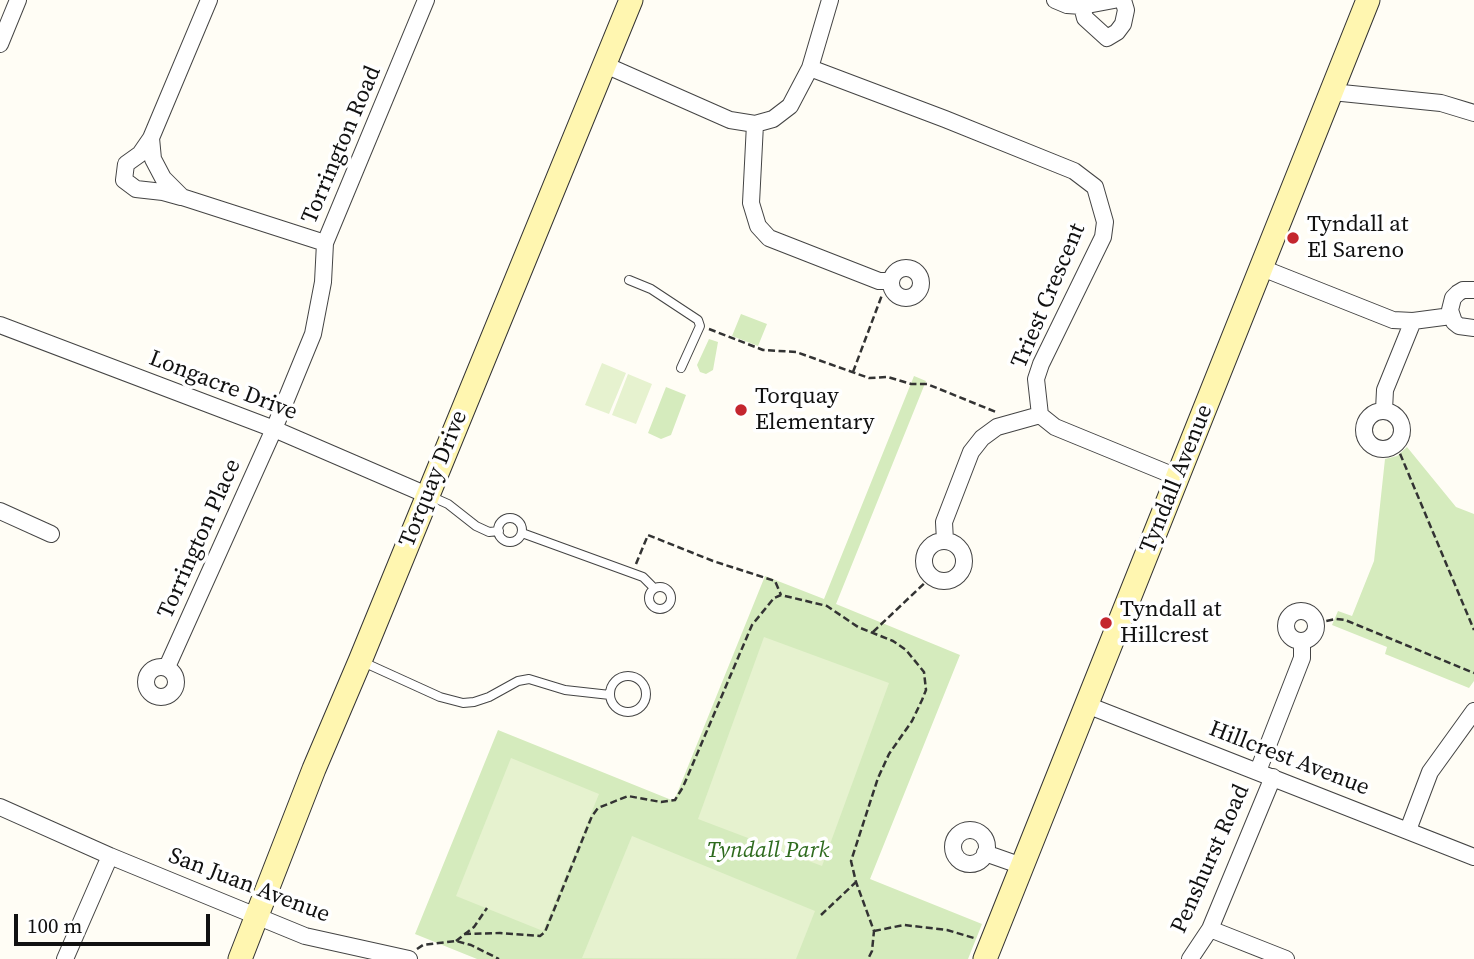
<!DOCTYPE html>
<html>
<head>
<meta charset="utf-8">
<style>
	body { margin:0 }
	#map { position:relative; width:1474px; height:959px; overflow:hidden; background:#fffdf5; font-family:"Source Serif 4",serif }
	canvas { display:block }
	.scale { position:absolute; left:14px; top:914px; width:196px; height:32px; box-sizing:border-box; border:4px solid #111; border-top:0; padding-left:9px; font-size:21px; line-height:24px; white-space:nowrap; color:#111; -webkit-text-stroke:5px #fff; paint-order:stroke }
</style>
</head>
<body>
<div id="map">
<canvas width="1474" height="959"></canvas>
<div class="scale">100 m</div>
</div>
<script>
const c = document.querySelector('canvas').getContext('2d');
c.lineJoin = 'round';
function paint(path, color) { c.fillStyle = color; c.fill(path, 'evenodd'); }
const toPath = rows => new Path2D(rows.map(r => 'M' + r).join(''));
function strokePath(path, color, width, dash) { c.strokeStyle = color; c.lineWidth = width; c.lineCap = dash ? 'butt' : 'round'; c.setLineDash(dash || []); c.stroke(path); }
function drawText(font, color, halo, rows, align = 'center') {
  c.font = font + ' "Source Serif 4",serif'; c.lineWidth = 7; c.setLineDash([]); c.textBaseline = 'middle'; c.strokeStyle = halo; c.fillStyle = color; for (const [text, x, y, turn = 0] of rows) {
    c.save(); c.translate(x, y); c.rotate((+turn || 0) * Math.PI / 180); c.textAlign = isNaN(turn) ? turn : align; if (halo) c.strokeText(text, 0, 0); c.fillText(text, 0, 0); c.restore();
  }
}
paint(toPath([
	[741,314,767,324,758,346,732,336],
	[709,339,718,342,713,370,706,374,700,372,697,365],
	[914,376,926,381,836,604,960,655,870,879,982,924,968,959,477,959,415,934,498,730,674,801,765,576,824,599],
	[666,387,686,395,671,435,661,439,648,433],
	[1407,447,1456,507,1474,514,1474,681,1469,688,1385,654,1387,647,1332,625,1338,611,1352,616,1374,561,1385,459,1397,456]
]), '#d5ebbd');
paint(toPath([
	[602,363,626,373,609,414,585,405],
	[628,374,652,384,636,424,612,415],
	[764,637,889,683,822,866,698,819],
	[511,758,599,794,543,931,456,896],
	[632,836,815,911,796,959,582,958]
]), '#e6f2cf');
const lane = toPath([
	[629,280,651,289,698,320,700,326,681,368],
	[430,496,448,504,476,526,489,532,499,531],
	'498 530a12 12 0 1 1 24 0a12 12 0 1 1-24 0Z',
	[522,533,643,577,654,588],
	'649 598a11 11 0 1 1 22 0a11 11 0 1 1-22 0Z',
	[363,662,440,697,463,703,474,702,489,697,518,681,529,679,565,690,610,695],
	'610 694a18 18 0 1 1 36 0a18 18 0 1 1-36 0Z'
]);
const street = toPath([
	[209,0,151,138,153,159,163,178,182,197,325,243],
	[1055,0,1067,5,1082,6,1114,0],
	[1082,6,1085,18,1107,38,1117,32,1123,24,1126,10,1123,0],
	[0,44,18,0],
	[603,64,730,120,755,124,773,119,790,106,810,68,830,0],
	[810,68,945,119,1074,171,1095,187,1105,222,1103,237,1041,364,1036,379,1040,415,1055,427,1177,477],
	[1332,92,1441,103,1474,113],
	[755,124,751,203,758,226,769,238,879,281,891,281],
	[151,138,140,154,126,164,124,180,136,189,163,192,181,197],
	'891 283a15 15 0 1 1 30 0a15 15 0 1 1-30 0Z',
	[1262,268,1393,320,1413,321,1451,316],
	[1474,290,1463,290,1458,293,1453,298,1450,310,1454,322,1459,326,1474,328],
	[0,325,274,429,427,495],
	[1384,410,1385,390,1413,321],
	'1364 430a19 19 0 1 1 38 0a19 19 0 1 1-38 0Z',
	[0,511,51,534],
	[945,541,944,522,971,452,982,438,997,427,1040,415],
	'924 561a20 20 0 1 1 40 0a20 20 0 1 1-40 0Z',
	'1286 626a15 15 0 1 1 30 0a15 15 0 1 1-30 0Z',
	'146 682a15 15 0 1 1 30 0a15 15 0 1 1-30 0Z',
	[167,667,274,429,313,334,323,282,325,243,426,0],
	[1087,705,1474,857],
	[1258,771,1302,658,1302,642],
	[0,807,110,856,305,936,409,959],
	[1408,830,1430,772,1474,711],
	'953 847a17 17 0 1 1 34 0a17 17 0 1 1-34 0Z',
	[985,853,1022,866],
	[1210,929,1286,959],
	[65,959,110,856],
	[1190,959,1210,929,1273,777]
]);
const secondary = toPath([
	[240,959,314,769,360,661,631,0],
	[985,959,1368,0]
]);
strokePath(lane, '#444', 10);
strokePath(street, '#444', 18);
strokePath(secondary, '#333', 25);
strokePath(toPath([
	[709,329,763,350,796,352,869,378,888,377,911,384,927,384,996,412],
	[853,372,882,295],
	[1396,444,1474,630],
	[636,564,648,535,713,561,775,581,781,595],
	[1316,623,1336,619,1345,620,1474,673],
	[873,632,932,576],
	[821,915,856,882],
	[874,931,904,925,947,930,974,938],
	[464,934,500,933,540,936,545,932,592,816,598,808,628,796,661,802,675,800,683,787,752,625,774,598,781,595,827,606,858,627,893,641,906,650,924,672,926,690,922,700,912,721,889,754,878,778,851,861,856,882,874,931,872,951,868,959],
	[456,941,474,927,487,908],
	[417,949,423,945,456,941,471,945,499,959]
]), '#333', 2.5, [7, 3.5]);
strokePath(lane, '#fff', 8);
strokePath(street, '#fff', 16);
strokePath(secondary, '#fff6b0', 23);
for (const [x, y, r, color] of [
	[1293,238,7,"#c4262e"],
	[741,410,7,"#c4262e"],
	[1106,623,7,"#c4262e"]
]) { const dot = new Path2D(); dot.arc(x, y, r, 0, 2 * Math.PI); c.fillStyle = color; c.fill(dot); strokePath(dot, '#fff', 2.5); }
drawText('23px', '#111', '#fff', [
	["Torrington Road",342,145,-67],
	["Triest Crescent",1049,296,-67],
	["Longacre Drive",223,386,21],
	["Torquay Drive",434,479,-68],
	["Tyndall Avenue",1177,479,-68],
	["Torrington Place",200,539,-66],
	["Hillcrest Avenue",1289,759,21],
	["Penshurst Road",1211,859,-66],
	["San Juan Avenue",249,886,21]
]);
drawText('23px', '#111', '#fff', [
	["Tyndall at",1307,225],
	["El Sareno",1307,251],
	["Torquay",755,397],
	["Elementary",755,423],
	["Tyndall at",1120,610],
	["Hillcrest",1120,636]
], 'left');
drawText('italic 23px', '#2f6b1f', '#fff', [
	["Tyndall Park",768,851]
]);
</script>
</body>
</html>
